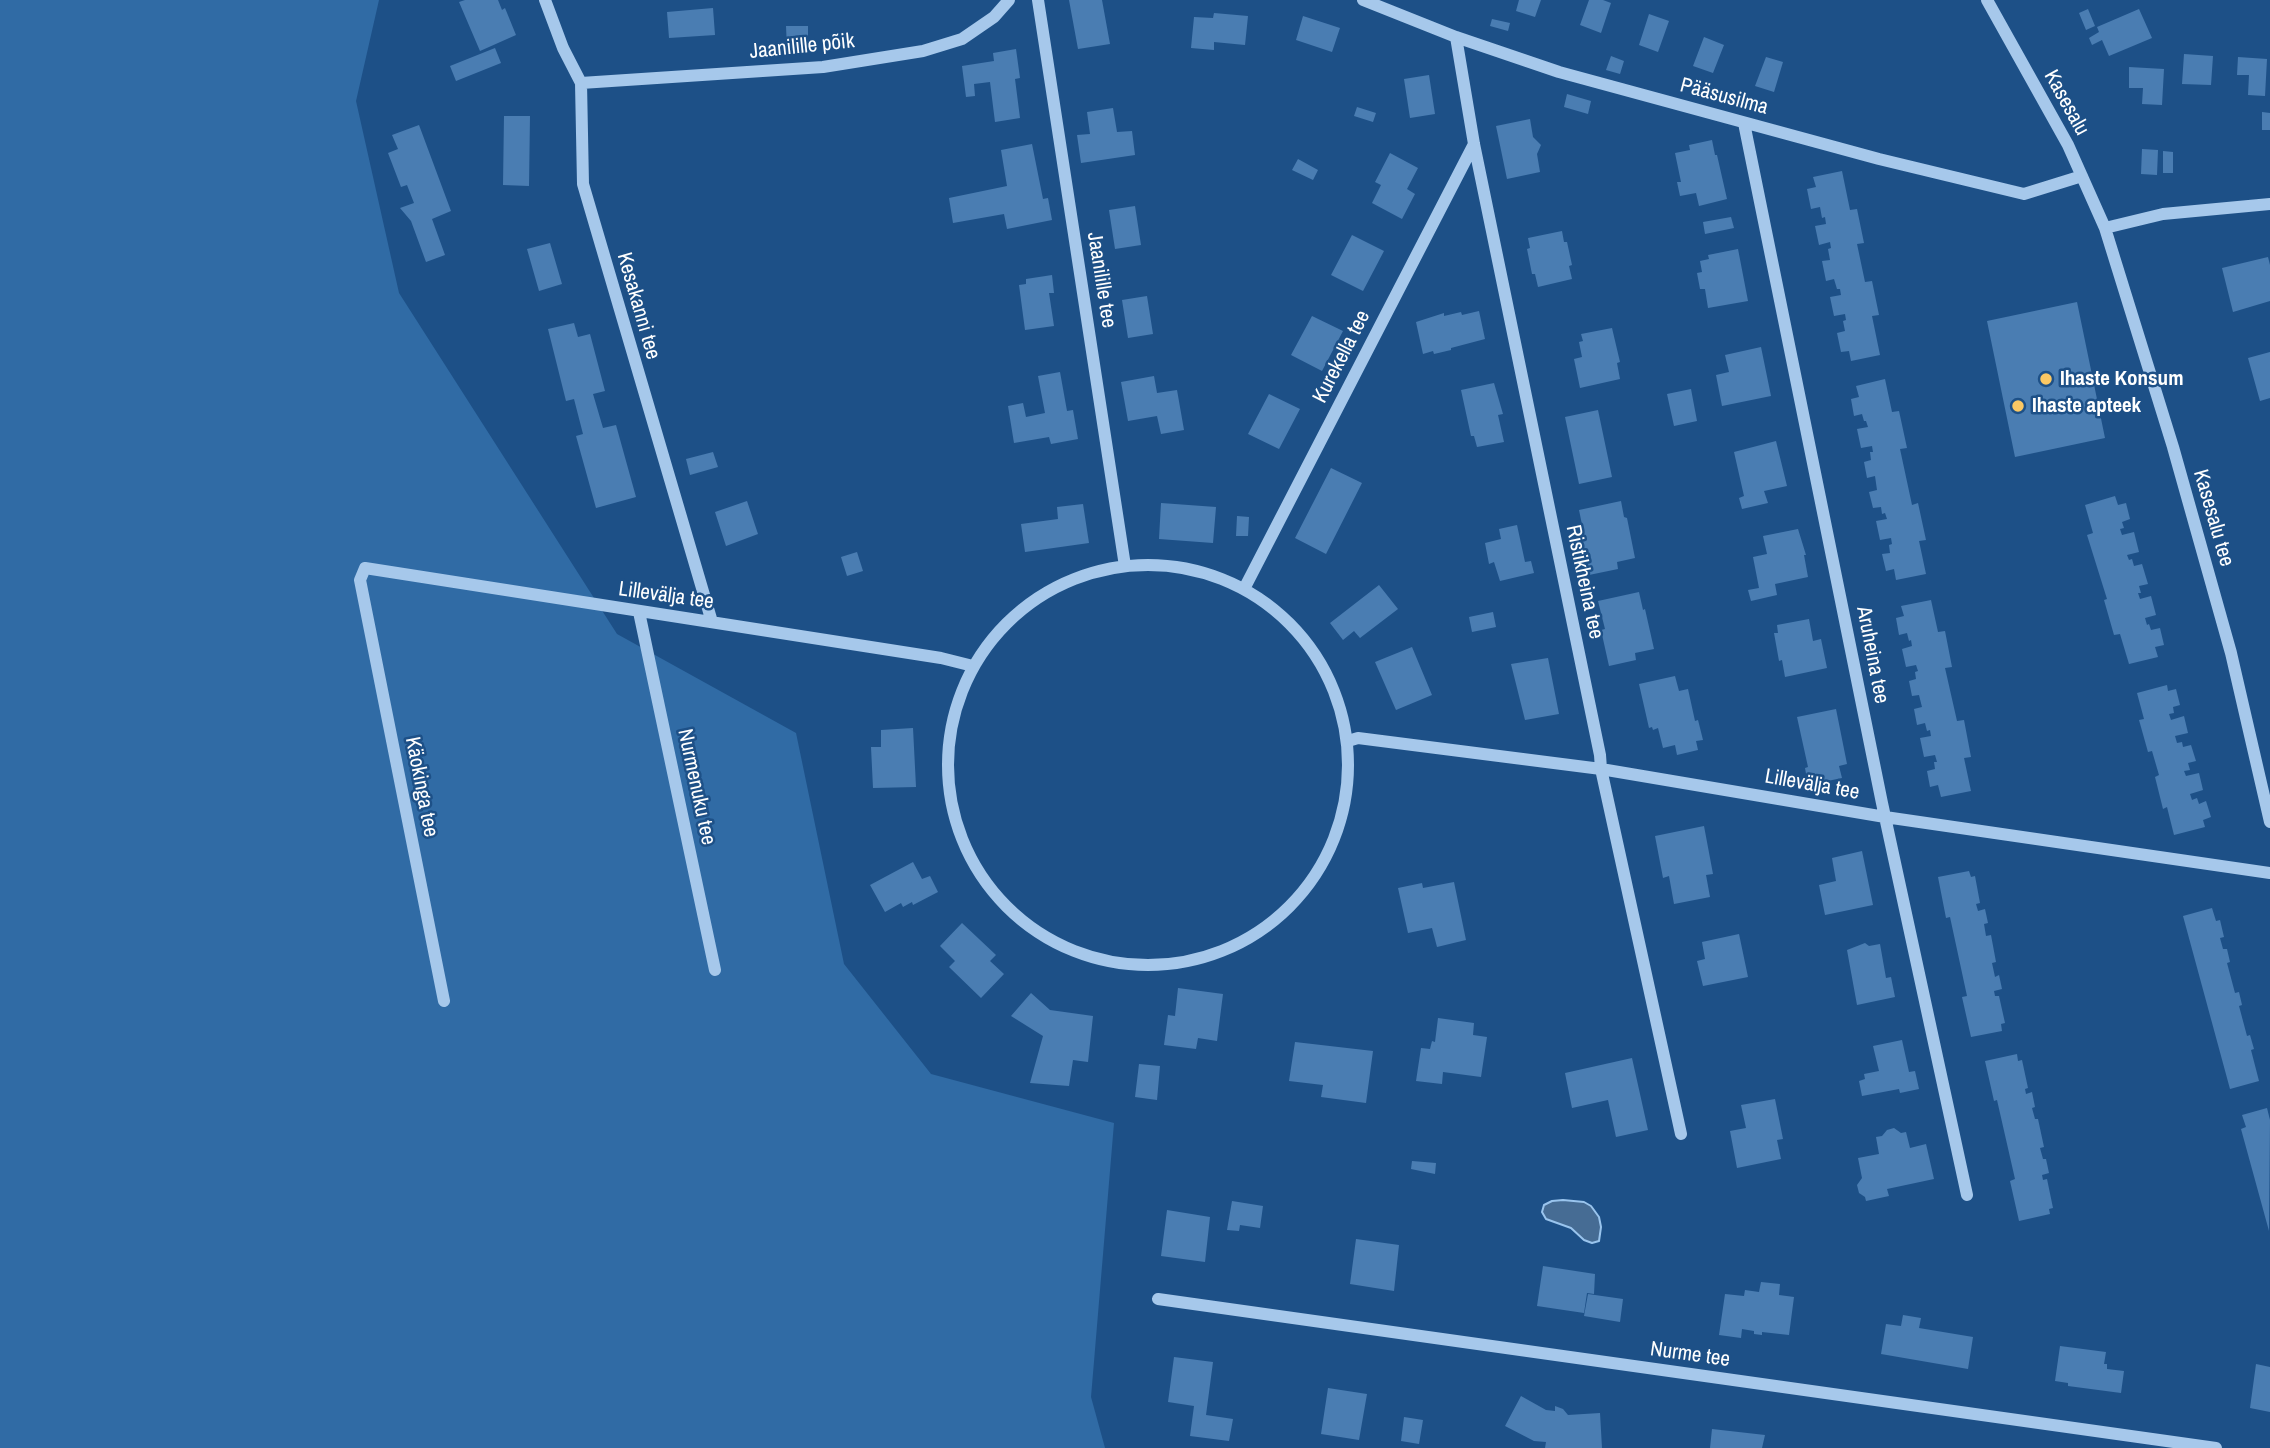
<!DOCTYPE html>
<html>
<head>
<meta charset="utf-8">
<style>
	body { margin:0 }
	canvas { display:block; background:#1d5087 }
</style>
</head>
<body>
<canvas width="2270" height="1448"></canvas>
<script>
const c = document.querySelector('canvas').getContext('2d');
c.lineJoin = 'round';
function paint(path, color) { c.fillStyle = color; c.fill(path, 'evenodd'); }
const toPath = rows => new Path2D(rows.map(r => 'M' + r).join(''));
function strokePath(path, color, width, dash) { c.strokeStyle = color; c.lineWidth = width; c.lineCap = dash ? 'butt' : 'round'; c.setLineDash(dash || []); c.stroke(path); }
function drawText(font, color, halo, rows, align = 'center') {
  c.font = font + ' "Archivo Narrow",sans-serif'; c.lineWidth = 5; c.setLineDash([]); c.textBaseline = 'middle'; c.strokeStyle = halo; c.fillStyle = color; for (const [text, x, y, turn = 0] of rows) {
    c.save(); c.translate(x, y); c.rotate((+turn || 0) * Math.PI / 180); c.textAlign = isNaN(turn) ? turn : align; if (halo) c.strokeText(text, 0, 0); c.fillText(text, 0, 0); c.restore();
  }
}
paint(toPath([
	[0,0,379,0,356,101,399,293,617,634,796,733,844,964,931,1074,1114,1123,1091,1397,1105,1448,0,1448]
]), '#306ba5');
const water = toPath([
	[1563,1200,1584,1202,1591,1206,1599,1217,1601,1227,1599,1241,1592,1243,1584,1240,1571,1228,1546,1219,1542,1212,1544,1205,1552,1201,1563,1200]
]);
paint(water, '#466c94');
strokePath(water, '#99c4ed', 2);
paint(toPath([
	[465,0,498,0,502,10,505,8,516,35,480,51,459,2],
	[1069,0,1102,0,1110,44,1078,49],
	[1519,0,1541,0,1535,17,1516,11],
	[1589,0,1603,0,1611,3,1601,33,1580,25],
	[713,8,715,35,669,38,667,12],
	[2088,9,2095,26,2086,30,2079,13],
	[2139,9,2152,38,2109,56,2102,40,2092,45,2089,38,2099,32,2097,27],
	[1214,13,1248,16,1245,45,1214,42,1214,50,1191,48,1194,17,1213,18],
	[1649,14,1669,21,1658,52,1639,45],
	[1303,16,1340,28,1332,52,1296,40],
	[1492,19,1510,23,1508,31,1490,26],
	[786,26,808,26,808,47,787,48],
	[1704,37,1724,45,1713,73,1693,66],
	[495,48,501,63,456,81,450,66],
	[1016,49,1020,78,1015,79,1020,118,995,122,990,82,974,84,975,96,966,97,962,66,994,61,993,53],
	[2184,54,2213,56,2211,85,2182,84],
	[1611,56,1624,61,1620,74,1606,70],
	[1766,57,1783,62,1774,92,1755,86],
	[2238,57,2267,59,2265,96,2248,95,2249,75,2237,75],
	[2129,67,2164,69,2162,105,2142,104,2143,88,2129,88],
	[1429,75,1435,114,1410,118,1404,79],
	[1567,94,1591,101,1588,114,1564,107],
	[1357,107,1376,113,1373,122,1354,116],
	[1113,108,1117,132,1132,131,1135,155,1081,163,1077,135,1090,134,1087,112],
	[2262,112,2270,113,2270,130,2262,130],
	[504,116,530,116,529,186,503,185],
	[1530,119,1533,137,1541,145,1537,154,1540,172,1507,179,1496,126],
	[419,125,451,211,432,219,445,255,426,262,411,221,400,208,414,203,407,185,401,187,388,153,398,149,392,135],
	[1712,140,1715,155,1717,155,1727,199,1699,206,1696,193,1680,196,1677,182,1681,182,1675,153,1690,150,1689,145],
	[1032,144,1043,199,1048,198,1052,220,1007,229,1004,214,953,223,949,198,1007,186,1001,150],
	[2142,149,2158,150,2157,175,2141,174],
	[2163,151,2173,152,2173,173,2163,173],
	[1390,153,1418,168,1407,189,1415,194,1402,219,1372,203,1381,185,1375,182],
	[1298,159,1318,170,1313,180,1292,170],
	[1842,171,1850,210,1857,209,1864,243,1857,244,1865,282,1872,281,1879,315,1872,316,1880,355,1851,361,1849,351,1841,352,1837,333,1845,331,1843,321,1846,320,1845,314,1834,316,1830,297,1841,295,1840,289,1837,289,1834,279,1826,281,1822,261,1830,260,1828,249,1831,248,1830,242,1819,245,1815,226,1826,224,1825,217,1822,218,1820,207,1811,209,1807,189,1816,187,1813,177],
	[1135,206,1141,245,1115,249,1109,210],
	[1731,217,1734,228,1705,234,1703,222],
	[1562,231,1564,242,1567,242,1572,265,1569,266,1572,279,1538,287,1535,274,1532,274,1527,249,1530,248,1528,238],
	[1352,235,1384,251,1363,291,1331,275],
	[550,243,562,284,539,291,527,249],
	[1738,249,1748,301,1708,308,1705,289,1700,289,1697,273,1702,272,1700,261,1709,259,1708,255],
	[2268,257,2270,265,2270,301,2233,312,2222,268],
	[1052,275,1054,293,1049,293,1054,326,1025,330,1019,285,1026,284,1026,279],
	[1147,296,1153,334,1128,338,1122,300],
	[2077,302,2105,438,2015,457,1987,321],
	[1479,311,1485,339,1451,348,1451,350,1434,354,1433,351,1423,354,1416,322,1444,313,1444,316,1461,312,1462,315],
	[1312,316,1343,331,1322,371,1291,355],
	[574,323,578,337,590,334,605,391,593,394,603,428,616,425,636,497,596,508,576,436,583,434,574,399,566,401,548,329],
	[1612,328,1620,362,1617,363,1620,379,1580,388,1574,359,1582,357,1579,342,1583,341,1581,334],
	[1761,347,1771,396,1722,406,1716,375,1729,372,1725,355],
	[2270,352,2270,398,2260,401,2248,358],
	[1060,372,1067,411,1073,410,1078,439,1051,444,1049,437,1014,443,1008,406,1023,403,1026,417,1045,413,1038,376],
	[1154,376,1157,393,1177,390,1184,430,1161,434,1157,416,1128,421,1121,382],
	[1885,379,1892,412,1899,411,1907,448,1900,449,1912,505,1918,503,1926,540,1919,541,1926,574,1896,580,1894,569,1886,571,1882,554,1890,553,1889,545,1892,544,1891,538,1880,540,1876,521,1887,519,1885,513,1882,514,1881,507,1873,508,1869,492,1877,490,1875,476,1867,478,1864,462,1871,460,1870,452,1873,452,1872,446,1861,448,1857,429,1868,427,1866,421,1864,421,1862,414,1854,416,1851,399,1859,397,1856,386],
	[1494,383,1503,414,1498,415,1504,442,1477,447,1474,436,1471,436,1461,390],
	[1691,389,1697,421,1674,426,1667,394],
	[1269,394,1300,409,1279,449,1248,434],
	[1598,410,1612,477,1579,484,1565,417],
	[1776,441,1787,486,1764,491,1768,503,1742,509,1739,498,1744,496,1734,452],
	[713,452,718,467,690,475,686,459],
	[1331,468,1362,483,1326,554,1295,538],
	[2115,496,2118,505,2126,503,2130,519,2122,522,2124,528,2120,529,2122,535,2134,532,2139,552,2127,555,2129,560,2132,559,2134,566,2142,564,2148,584,2139,586,2141,593,2138,593,2140,599,2151,596,2156,615,2145,618,2147,625,2149,624,2151,630,2160,628,2164,645,2155,647,2158,657,2129,664,2120,634,2114,635,2104,600,2107,599,2087,535,2093,533,2085,505],
	[747,501,758,534,726,546,715,512],
	[1621,501,1624,517,1627,518,1635,558,1617,562,1618,569,1589,575,1582,539,1585,539,1579,510],
	[1161,503,1216,507,1213,543,1159,539],
	[1083,504,1089,543,1025,552,1021,524,1058,519,1057,507],
	[1237,516,1249,517,1248,536,1236,536],
	[1517,525,1525,562,1531,561,1534,573,1500,581,1494,562,1489,564,1485,543,1501,539,1499,529],
	[1798,529,1806,555,1804,555,1808,577,1775,584,1777,595,1751,601,1748,590,1759,588,1753,557,1767,554,1763,536],
	[857,552,863,571,847,576,841,557],
	[1379,585,1398,609,1360,638,1354,631,1343,640,1330,623],
	[1639,592,1643,610,1645,609,1654,649,1635,653,1636,660,1609,666,1601,630,1605,629,1598,601],
	[1931,600,1938,632,1945,631,1952,667,1945,668,1957,721,1964,720,1971,757,1964,758,1971,791,1941,797,1938,785,1930,787,1927,771,1935,769,1934,762,1937,762,1935,755,1924,757,1920,738,1931,736,1930,730,1927,731,1925,723,1917,725,1914,709,1922,707,1919,695,1912,696,1909,681,1916,679,1915,672,1918,671,1916,665,1906,667,1902,649,1912,646,1911,640,1909,641,1907,633,1899,635,1896,618,1904,616,1901,606],
	[1493,612,1496,627,1472,632,1469,617],
	[1809,619,1813,641,1821,639,1827,668,1785,677,1782,660,1779,661,1774,633,1778,633,1777,625],
	[1412,647,1432,695,1396,710,1375,662],
	[1548,658,1559,714,1525,720,1511,664],
	[1675,676,1679,691,1688,689,1695,721,1698,720,1703,740,1696,741,1698,750,1677,755,1675,745,1663,748,1658,728,1653,730,1652,727,1649,728,1639,684],
	[2167,685,2168,691,2176,689,2180,705,2173,707,2174,713,2169,714,2171,720,2184,716,2188,733,2175,736,2177,743,2182,742,2183,747,2191,745,2196,761,2188,763,2190,770,2184,771,2186,776,2199,773,2203,790,2190,794,2192,800,2197,798,2199,804,2206,801,2211,817,2203,820,2205,827,2174,835,2167,807,2163,809,2155,777,2159,775,2152,751,2148,752,2139,720,2144,719,2137,693],
	[1836,709,1847,764,1839,766,1842,778,1808,785,1805,768,1808,767,1797,717],
	[913,728,916,787,873,788,871,747,881,747,881,730],
	[1704,826,1713,874,1706,875,1710,897,1674,904,1669,876,1663,878,1655,836],
	[1862,851,1873,905,1825,915,1819,885,1836,881,1832,858],
	[913,862,922,879,930,876,938,892,913,905,912,902,903,907,901,903,885,912,870,885],
	[1969,871,1971,877,1975,876,1980,903,1976,904,1978,911,1985,909,1988,923,1984,924,1986,936,1991,935,1996,962,1992,963,1995,977,1999,975,2002,989,1994,991,1995,996,1999,996,2005,1023,2001,1024,2002,1031,1971,1037,1962,997,1967,996,1950,917,1946,918,1938,877],
	[1454,882,1466,940,1437,947,1432,928,1408,933,1398,888,1422,883,1423,888],
	[2212,908,2216,921,2220,920,2224,937,2220,938,2223,949,2227,949,2230,962,2227,963,2235,993,2239,992,2242,1005,2239,1006,2247,1036,2250,1035,2254,1049,2251,1050,2259,1081,2230,1089,2183,916],
	[962,923,996,955,990,961,1004,974,981,998,949,967,955,961,940,946],
	[1739,934,1748,977,1703,986,1697,961,1705,959,1702,942],
	[1865,943,1869,946,1880,944,1886,978,1891,977,1895,997,1857,1005,1847,950],
	[1178,988,1223,994,1217,1041,1198,1038,1196,1049,1164,1045,1168,1015,1175,1016],
	[1031,993,1050,1010,1093,1016,1088,1062,1073,1060,1069,1086,1030,1083,1043,1036,1011,1016],
	[1438,1018,1474,1023,1473,1035,1487,1037,1481,1077,1443,1072,1442,1084,1416,1081,1421,1048,1430,1049,1432,1041,1435,1042],
	[1902,1040,1909,1072,1915,1071,1919,1089,1900,1093,1899,1089,1862,1096,1859,1081,1865,1079,1864,1074,1879,1071,1873,1046],
	[1295,1042,1373,1051,1366,1103,1321,1097,1323,1085,1289,1081],
	[2017,1054,2018,1061,2022,1060,2028,1088,2025,1089,2026,1094,2032,1092,2035,1107,2032,1108,2035,1119,2038,1119,2044,1147,2040,1148,2043,1159,2046,1159,2049,1173,2042,1175,2043,1180,2047,1179,2053,1208,2049,1209,2050,1214,2019,1221,2010,1181,2015,1179,1997,1100,1994,1101,1985,1061],
	[1632,1058,1648,1130,1616,1137,1608,1100,1572,1108,1565,1073],
	[1139,1064,1160,1066,1157,1100,1135,1097],
	[1775,1099,1783,1139,1777,1140,1781,1159,1737,1168,1730,1131,1746,1128,1741,1105],
	[2267,1108,2270,1120,2269,1231,2241,1129,2246,1127,2242,1115],
	[1894,1128,1901,1133,1906,1132,1910,1148,1926,1144,1934,1179,1887,1189,1889,1196,1866,1201,1865,1197,1859,1193,1857,1185,1862,1178,1858,1158,1879,1154,1876,1137,1882,1136,1887,1130],
	[1412,1161,1436,1163,1435,1174,1411,1169],
	[1232,1201,1263,1206,1260,1228,1240,1225,1239,1231,1227,1230],
	[1167,1210,1210,1217,1205,1262,1161,1256],
	[1356,1239,1399,1245,1394,1291,1350,1284],
	[1543,1266,1595,1274,1594,1294,1587,1293,1584,1313,1537,1306],
	[1761,1282,1780,1284,1779,1295,1794,1297,1789,1335,1762,1332,1762,1335,1754,1334,1754,1331,1742,1329,1741,1338,1719,1335,1725,1294,1744,1296,1745,1290,1759,1292],
	[1588,1294,1623,1299,1620,1322,1584,1316],
	[1903,1315,1921,1318,1919,1328,1973,1337,1968,1369,1881,1354,1886,1324,1901,1326],
	[2060,1346,2106,1352,2104,1364,2107,1364,2107,1369,2124,1371,2121,1393,2068,1386,2068,1383,2055,1381],
	[1174,1357,1213,1362,1206,1415,1233,1419,1229,1441,1190,1436,1194,1406,1168,1402],
	[2256,1364,2270,1367,2270,1412,2250,1408],
	[1328,1388,1367,1394,1359,1440,1321,1434],
	[1521,1396,1546,1410,1555,1411,1555,1406,1563,1409,1568,1415,1600,1413,1602,1448,1545,1448,1546,1442,1534,1441,1505,1426],
	[1404,1417,1423,1420,1419,1444,1401,1441],
	[1712,1429,1765,1435,1762,1448,1710,1448]
]), '#4a7db2');
strokePath(toPath([
	[545,0,563,48,581,83,583,184,712,622],
	[1038,0,1125,566],
	[1363,0,1456,37,1559,72,1879,159,2024,194,2082,176],
	[1987,0,2068,145,2105,228,2173,447,2231,653,2270,822],
	[1456,37,1474,144,1600,755,1601,769,1681,1134],
	[581,83,823,67,923,51,962,39,994,17,1009,0],
	[1744,123,1882,803,1967,1195],
	[2105,228,2163,214,2270,204],
	'948 765a200 200 0 1 1 400 0a200 200 0 1 1-400 0Z',
	[1244,589,1474,144],
	[639,612,715,970],
	[1348,741,1358,738,1601,769,1885,817,2270,873],
	[444,1001,360,580,365,568,941,658,973,666],
	[1158,1299,2216,1448]
]), '#a6c8eb', 12);
for (const [x, y, r, color] of [
	[2046,379,7,"#fbc864"],
	[2018,406,7,"#fbc864"]
]) { const dot = new Path2D(); dot.arc(x, y, r, 0, 2 * Math.PI); c.fillStyle = color; c.fill(dot); strokePath(dot, '#1d5087', 2.5); }
drawText('21px', '#fff', '#1d5087', [
	["Jaanilille põik",802,47,-6],
	["Pääsusilma",1724,97,15],
	["Kasesalu",2066,103,61],
	["Jaanilille tee",1101,280,81],
	["Kesakanni tee",638,306,74],
	["Kurekella tee",1342,357,-63],
	["Kasesalu tee",2213,518,74],
	["Ristikheina tee",1584,582,78],
	["Lillevälja tee",666,596,8],
	["Aruheina tee",1872,655,79],
	["Lillevälja tee",1812,785,10],
	["Käokinga tee",421,787,79],
	["Nurmenuku tee",696,787,78],
	["Nurme tee",1690,1355,8]
]);
drawText('bold 21px', '#fff', '#1d5087', [
	["Ihaste Konsum",2060,379],
	["Ihaste apteek",2032,406]
], 'left');
</script>
</body>
</html>
